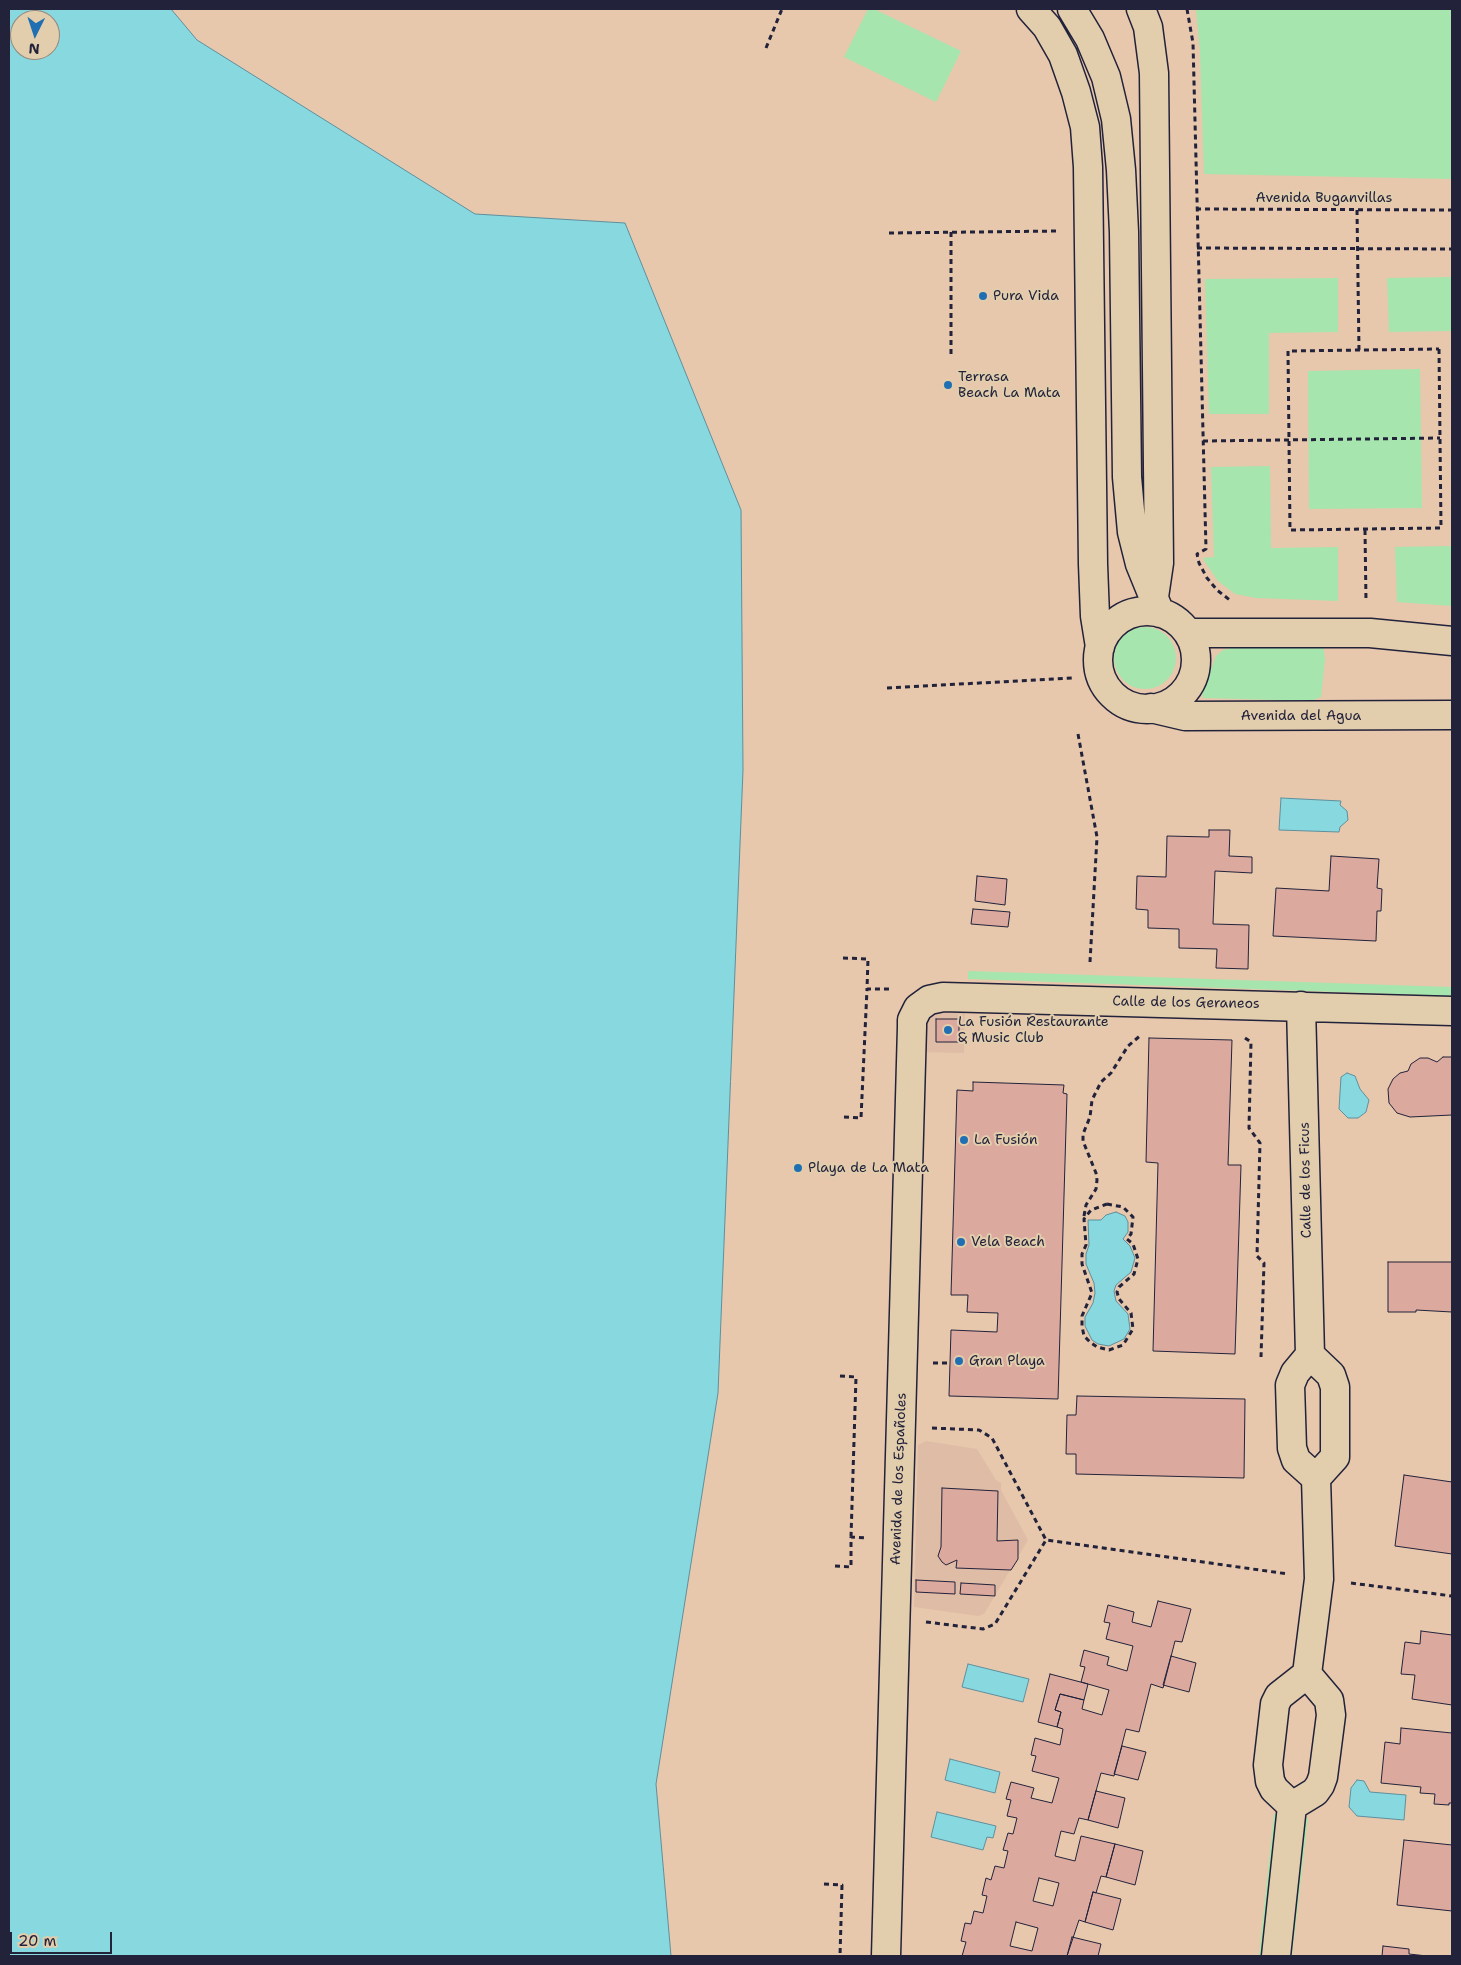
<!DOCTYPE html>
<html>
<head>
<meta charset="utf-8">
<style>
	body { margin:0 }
	#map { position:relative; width:1461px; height:1965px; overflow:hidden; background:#e7c8ac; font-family:"Shantell Sans",sans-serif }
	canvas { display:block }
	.frame { position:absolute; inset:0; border:10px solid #22223b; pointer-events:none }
	.north { position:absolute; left:10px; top:10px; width:50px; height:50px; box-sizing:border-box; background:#e2cdac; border:1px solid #95897f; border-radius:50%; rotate:184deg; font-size:14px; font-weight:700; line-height:20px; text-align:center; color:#22223b }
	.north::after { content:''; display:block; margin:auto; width:18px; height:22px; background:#1f6fb2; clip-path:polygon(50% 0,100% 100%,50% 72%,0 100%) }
	.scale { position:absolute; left:10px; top:1932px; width:102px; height:22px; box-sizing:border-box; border:2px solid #22223b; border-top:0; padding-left:6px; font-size:15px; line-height:18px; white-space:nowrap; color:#22223b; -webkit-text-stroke:4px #e2cdac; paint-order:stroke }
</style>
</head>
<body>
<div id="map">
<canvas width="1461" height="1965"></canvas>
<div class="frame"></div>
<div class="north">N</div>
<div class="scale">20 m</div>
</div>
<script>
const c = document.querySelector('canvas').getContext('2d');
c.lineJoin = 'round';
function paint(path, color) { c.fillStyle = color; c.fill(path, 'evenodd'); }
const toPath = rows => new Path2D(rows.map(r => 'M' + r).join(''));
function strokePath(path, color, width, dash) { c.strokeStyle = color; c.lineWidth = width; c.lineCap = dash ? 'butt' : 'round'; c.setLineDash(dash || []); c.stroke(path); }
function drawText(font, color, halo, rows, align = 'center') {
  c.font = font + ' "Shantell Sans",sans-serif'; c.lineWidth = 4; c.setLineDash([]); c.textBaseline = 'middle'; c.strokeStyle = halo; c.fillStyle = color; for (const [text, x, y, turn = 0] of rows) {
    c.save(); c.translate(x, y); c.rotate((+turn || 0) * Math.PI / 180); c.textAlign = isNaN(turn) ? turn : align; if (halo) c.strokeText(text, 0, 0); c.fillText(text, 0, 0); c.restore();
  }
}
paint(toPath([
	[965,1010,964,1053,917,1052,926,1017,938,1011],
	[926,1441,977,1449,996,1480,1001,1483,1001,1490,1028,1540,984,1614,978,1616,914,1607,918,1445]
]), '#dfbca6');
paint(toPath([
	[868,9,874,9,961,51,936,102,844,57],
	[1196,9,1452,9,1452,179,1204,174,1200,52],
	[1452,277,1452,331,1389,332,1387,278],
	[1338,278,1338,332,1269,333,1269,414,1209,414,1205,279],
	[1420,369,1422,508,1309,509,1308,371],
	[1270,466,1271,548,1338,547,1338,601,1256,598,1235,594,1218,581,1205,562,1203,558,1214,557,1211,467],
	[1452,546,1452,606,1397,602,1395,547],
	'1114 658a31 31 0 1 1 62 0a31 31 0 1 1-62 0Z',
	[1242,645,1323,645,1325,659,1321,697,1311,701,1203,698,1202,693,1216,656,1223,650],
	[968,971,1452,987,1452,996,968,979],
	[1274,1814,1284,1815,1268,1956,1259,1956],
	[1299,1817,1308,1818,1292,1956,1284,1956]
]), '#a6e5ad');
const water = toPath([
	[9,9,171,9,197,40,475,214,625,223,741,510,743,770,718,1393,656,1784,671,1956,9,1956,9,9],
	[20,20,50,20,50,50,20,50,20,20],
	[1281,798,1341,801,1340,805,1347,811,1348,820,1340,827,1339,832,1279,830,1281,798],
	[1347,1073,1355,1076,1360,1089,1369,1100,1366,1112,1358,1118,1348,1118,1339,1109,1341,1077,1347,1073],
	[1116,1212,1125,1216,1128,1222,1128,1232,1123,1239,1130,1246,1135,1258,1131,1272,1116,1285,1114,1291,1116,1301,1128,1314,1130,1329,1124,1339,1109,1346,1098,1344,1092,1340,1085,1326,1085,1317,1093,1303,1095,1293,1094,1283,1086,1264,1086,1254,1089,1245,1088,1220,1101,1220,1106,1215,1116,1212],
	[968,1664,1029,1679,1023,1702,962,1687,968,1664],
	[950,1759,1000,1772,995,1793,945,1780,950,1759],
	[1357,1780,1364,1781,1370,1792,1406,1795,1404,1820,1357,1816,1349,1807,1351,1788,1357,1780],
	[937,1812,996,1826,993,1838,987,1837,983,1850,931,1837,937,1812]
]);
paint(water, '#87d8df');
strokePath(water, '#5f8f9d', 1);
const building = toPath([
	[1209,830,1230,830,1229,856,1252,857,1252,873,1215,871,1213,924,1249,925,1248,969,1216,968,1217,949,1179,948,1179,929,1148,928,1148,910,1136,909,1137,876,1166,877,1167,836,1209,837,1209,830],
	[1331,856,1379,859,1377,888,1382,889,1381,911,1377,911,1376,941,1273,936,1276,888,1329,891,1331,856],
	[977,876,1007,879,1005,905,975,901,977,876],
	[973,909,1010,912,1008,927,971,924,973,909],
	[936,1019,959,1019,959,1042,936,1042,936,1019],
	[1149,1038,1232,1040,1228,1165,1241,1165,1235,1354,1153,1351,1158,1163,1146,1162,1149,1038],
	[1443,1057,1452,1057,1452,1115,1410,1117,1397,1113,1389,1103,1388,1089,1393,1079,1400,1073,1408,1071,1411,1064,1420,1058,1428,1058,1437,1062,1443,1057],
	[973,1082,1064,1085,1063,1093,1067,1094,1058,1399,949,1396,951,1330,997,1332,998,1313,967,1312,968,1295,951,1295,957,1090,973,1091,973,1082],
	[1388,1262,1452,1262,1452,1312,1416,1310,1416,1312,1388,1312,1388,1262],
	[1077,1396,1245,1399,1244,1478,1076,1474,1076,1454,1066,1454,1067,1415,1076,1415,1077,1396],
	[1404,1475,1452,1482,1452,1554,1395,1546,1404,1475],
	[942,1488,998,1491,997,1541,1018,1540,1018,1559,1011,1570,956,1568,957,1560,946,1565,942,1562,938,1556,941,1547,942,1488],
	[916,1580,955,1582,955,1594,916,1592,916,1580],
	[961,1583,995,1585,995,1596,960,1594,961,1583],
	[1158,1601,1191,1609,1182,1642,1175,1641,1163,1688,1151,1684,1139,1732,1126,1729,1114,1776,1101,1773,1088,1820,1079,1818,1074,1834,1061,1831,1055,1856,1075,1861,1081,1836,1115,1844,1106,1877,1101,1876,1096,1893,1093,1892,1085,1922,1079,1920,1067,1956,962,1956,966,1942,961,1941,965,1923,971,1924,974,1911,983,1913,987,1896,982,1895,986,1878,991,1880,995,1866,1004,1868,1008,1851,1003,1850,1008,1833,1013,1834,1017,1818,1007,1816,1011,1800,1006,1799,1011,1782,1034,1788,1031,1798,1052,1803,1059,1778,1032,1771,1036,1756,1031,1755,1035,1738,1060,1745,1063,1729,1057,1727,1061,1712,1055,1710,1060,1694,1084,1700,1082,1709,1102,1715,1109,1690,1081,1682,1085,1667,1080,1666,1084,1650,1109,1657,1107,1665,1127,1671,1133,1646,1106,1639,1110,1623,1104,1622,1108,1605,1134,1612,1132,1622,1151,1627,1158,1601],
	[1039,1878,1059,1883,1053,1906,1033,1901,1039,1878],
	[1016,1922,1038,1928,1032,1951,1010,1946,1016,1922],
	[1421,1631,1452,1635,1452,1705,1412,1699,1415,1675,1401,1674,1405,1642,1420,1644,1421,1631],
	[1171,1656,1196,1663,1189,1692,1163,1685,1171,1656],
	[1050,1674,1088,1684,1084,1700,1060,1694,1055,1710,1061,1712,1057,1727,1038,1722,1050,1674],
	[1401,1728,1452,1733,1452,1803,1449,1803,1449,1805,1434,1804,1435,1794,1420,1793,1421,1787,1381,1783,1385,1742,1400,1744,1401,1728],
	[1122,1746,1146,1752,1138,1780,1114,1774,1122,1746],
	[1096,1791,1125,1798,1118,1828,1088,1820,1096,1791],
	[1404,1840,1452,1845,1452,1911,1397,1905,1404,1840],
	[1115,1844,1143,1851,1135,1885,1106,1877,1115,1844],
	[1093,1892,1121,1899,1113,1930,1085,1922,1093,1892],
	[1072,1937,1101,1944,1098,1956,1067,1956,1072,1937],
	[1383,1946,1409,1949,1409,1954,1427,1956,1382,1956,1383,1946]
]);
paint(building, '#dba99e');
strokePath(building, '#22223b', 1);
const minor = toPath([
	[1031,9,1047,27,1063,55,1076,92,1085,127,1088,167,1093,564,1095,616,1100,647],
	[1072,9,1090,39,1106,77,1116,119,1121,170,1124,232,1127,477,1132,532,1140,564,1160,613],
	[1141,9,1148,27,1154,73,1159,563,1154,597],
	'1098 660a49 49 0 1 1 98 0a49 49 0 1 1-98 0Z',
	[1188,633,1370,633,1452,641],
	[1151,708,1185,716,1452,715],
	[1301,1006,1310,1355],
	[1310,1355,1331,1375,1335,1387,1335,1457,1316,1478,1296,1460,1292,1448,1290,1385,1295,1373,1310,1355],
	[1307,1674,1329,1700,1331,1715,1323,1777,1320,1785,1315,1792,1292,1806,1274,1789,1270,1781,1268,1765,1275,1704,1279,1696,1307,1674],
	[1307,1674,1319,1579,1316,1478],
	[886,1956,912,1027,912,1020,918,1008,929,1000,943,997,1452,1011],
	[1276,1956,1292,1806]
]);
strokePath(minor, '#22223b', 31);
strokePath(toPath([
	[1187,9,1193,43,1206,549,1197,554,1199,563,1207,578,1217,590,1231,601],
	[766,48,782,9],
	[1196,209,1452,210],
	[1357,210,1359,350],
	[951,232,951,358],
	[889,233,1058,231],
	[1197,248,1452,249],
	[1439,349,1441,528,1290,530,1288,351,1439,349],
	[1203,441,1440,438],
	[1365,530,1366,601],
	[887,688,1072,678],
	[1078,734,1097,837,1090,962],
	[843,958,868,959,867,989,891,989],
	[1245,1038,1251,1042,1249,1128,1260,1143,1257,1256,1264,1263,1261,1357],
	[844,1117,861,1118,867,989],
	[1107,1204,1123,1207,1133,1217,1131,1234,1127,1239,1133,1244,1138,1259,1134,1274,1119,1287,1117,1292,1119,1299,1131,1313,1133,1329,1123,1345,1109,1350,1097,1347,1090,1342,1084,1336,1082,1326,1082,1316,1092,1293,1082,1264,1082,1254,1086,1245,1084,1219,1091,1210,1107,1204],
	[1084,1216,1086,1205,1096,1189,1097,1180,1096,1173,1083,1141,1083,1134,1090,1117,1092,1100,1101,1082,1111,1073,1128,1046,1141,1035],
	[933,1363,950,1363],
	[840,1376,856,1377,851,1537],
	[932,1428,979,1430,992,1438,1046,1540],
	[835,1566,851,1567,851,1537,867,1538],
	[1351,1583,1452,1596],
	[926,1622,983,1629,995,1624,1046,1540,1288,1574],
	[824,1884,842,1885,840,1956]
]), '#22223b', 3, [5, 4]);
strokePath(minor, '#e2cdac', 28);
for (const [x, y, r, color] of [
	[983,296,5,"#1f6fb2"],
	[948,385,5,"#1f6fb2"],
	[948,1030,5,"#1f6fb2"],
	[964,1140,5,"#1f6fb2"],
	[798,1168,5,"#1f6fb2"],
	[961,1242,5,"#1f6fb2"],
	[959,1361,5,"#1f6fb2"]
]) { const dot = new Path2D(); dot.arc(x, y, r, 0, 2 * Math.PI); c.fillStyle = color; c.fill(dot); strokePath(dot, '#e2cdac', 2); }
drawText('14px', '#22223b', '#e2cdac', [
	["Avenida Buganvillas",1324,198],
	["Avenida del Agua",1301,716],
	["Calle de los Geraneos",1186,1003,1],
	["Calle de los Ficus",1306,1180,-91],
	["Avenida de los Españoles",899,1479,-88]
]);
drawText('14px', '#22223b', '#e2cdac', [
	["Pura Vida",993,296],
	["Terrasa",958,377],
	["Beach La Mata",958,393],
	["La Fusión Restaurante",958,1022],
	["& Music Club",958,1038],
	["La Fusión",974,1140],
	["Playa de La Mata",808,1168],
	["Vela Beach",971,1242],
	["Gran Playa",969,1361]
], 'left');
</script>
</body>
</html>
